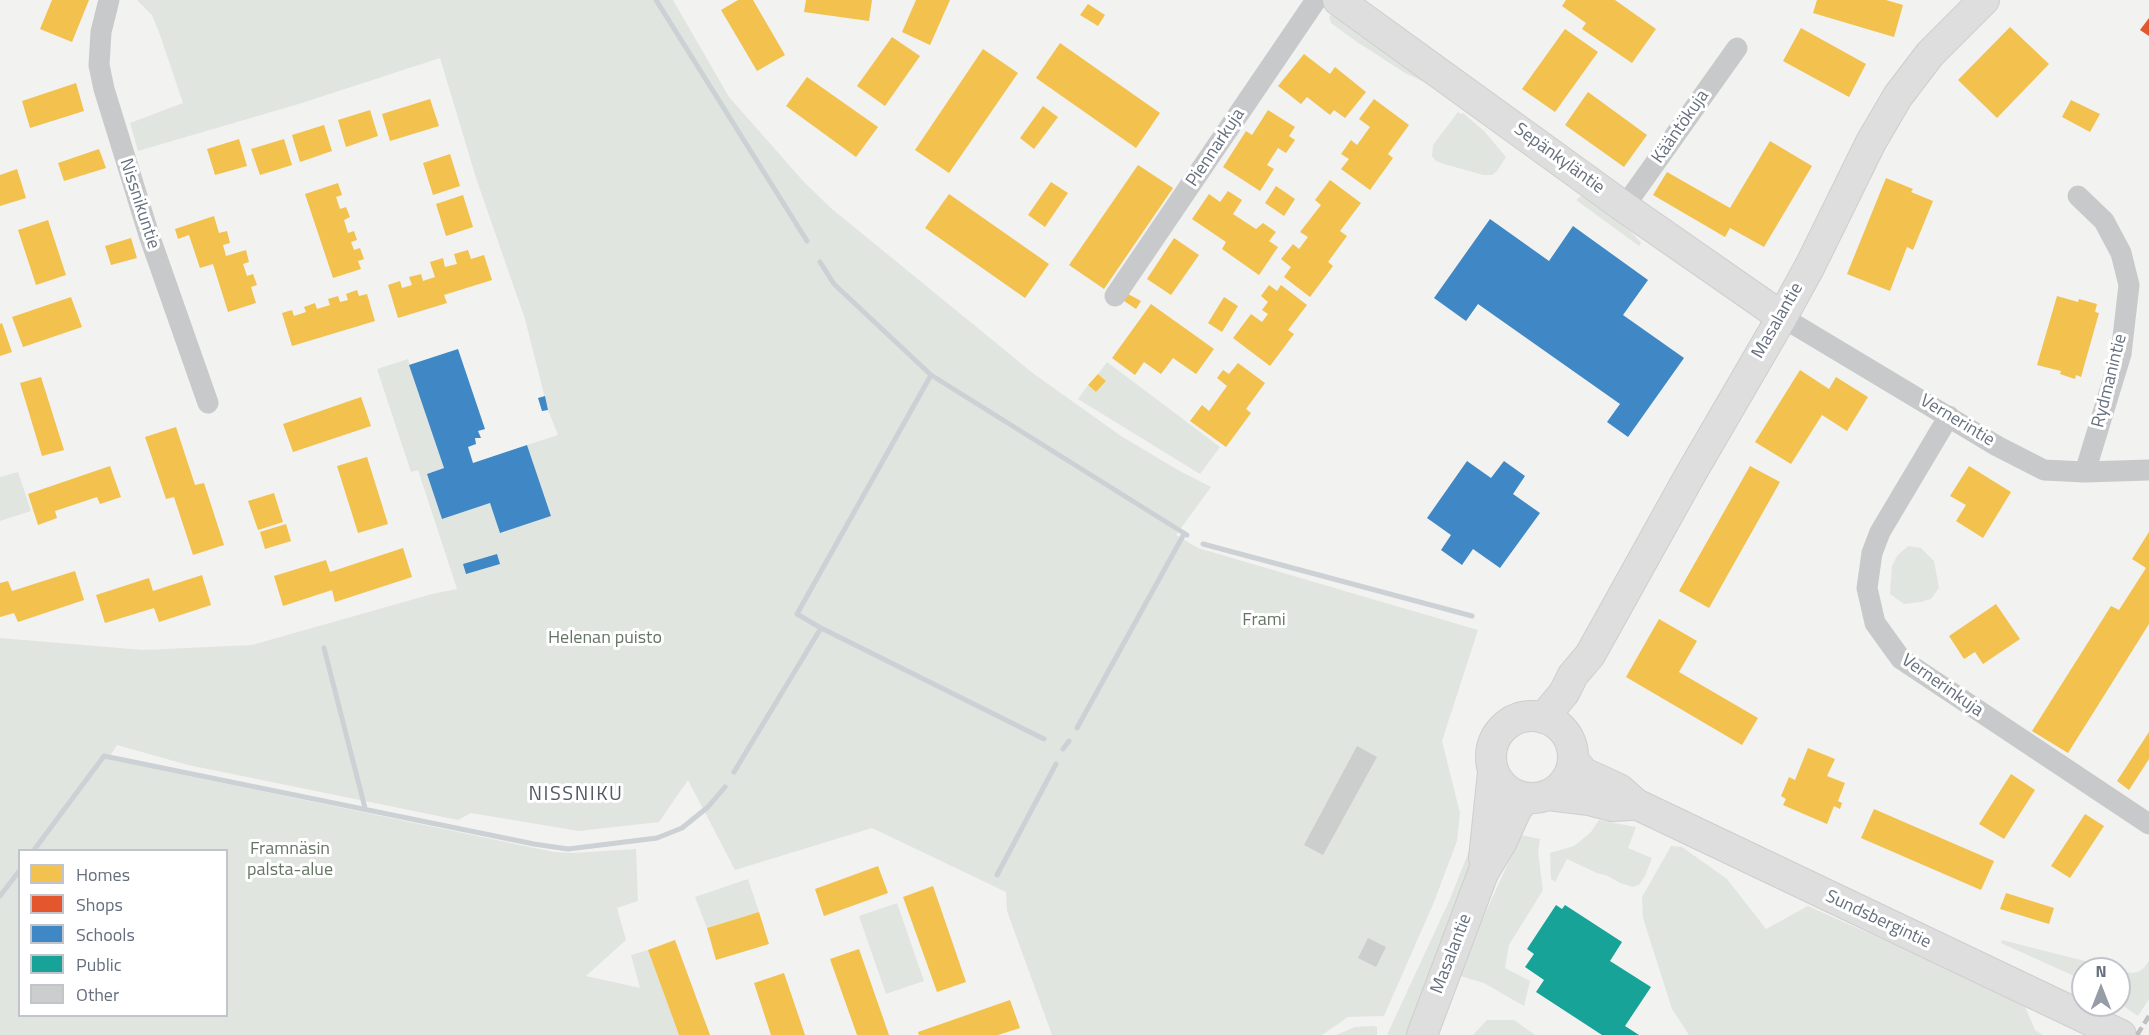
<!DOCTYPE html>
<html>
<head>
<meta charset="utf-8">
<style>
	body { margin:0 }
	#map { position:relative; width:2149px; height:1035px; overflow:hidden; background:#f2f2f1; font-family:"Titillium Web",sans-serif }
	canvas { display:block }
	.legend { position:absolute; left:18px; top:849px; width:210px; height:168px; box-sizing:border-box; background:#fff; border:2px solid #c1c5cb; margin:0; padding:8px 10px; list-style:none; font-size:18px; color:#656f7e }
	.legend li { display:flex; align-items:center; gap:12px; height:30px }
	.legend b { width:30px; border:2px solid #c1c5cb }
	.north { position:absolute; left:2071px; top:957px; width:60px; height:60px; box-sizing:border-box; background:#fff; border:2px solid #c1c5cb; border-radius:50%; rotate:0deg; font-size:16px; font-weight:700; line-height:24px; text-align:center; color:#656f7e }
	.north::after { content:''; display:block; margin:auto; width:21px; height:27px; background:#969da6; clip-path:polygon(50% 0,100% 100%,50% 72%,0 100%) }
</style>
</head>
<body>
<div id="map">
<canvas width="2149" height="1035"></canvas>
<ul class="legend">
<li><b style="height:16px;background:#f2c14e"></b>Homes</li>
<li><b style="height:16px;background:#e4572e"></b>Shops</li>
<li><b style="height:16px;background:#3f88c5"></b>Schools</li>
<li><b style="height:16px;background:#17a398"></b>Public</li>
<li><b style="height:16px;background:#cccdcd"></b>Other</li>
</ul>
<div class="north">N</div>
</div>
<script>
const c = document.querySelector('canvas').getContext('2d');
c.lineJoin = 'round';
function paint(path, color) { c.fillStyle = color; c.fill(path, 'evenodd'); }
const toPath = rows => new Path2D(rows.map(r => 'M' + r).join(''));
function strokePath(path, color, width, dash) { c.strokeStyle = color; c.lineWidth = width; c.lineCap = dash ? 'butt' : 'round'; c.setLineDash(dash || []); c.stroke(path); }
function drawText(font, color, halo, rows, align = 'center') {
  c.font = font + ' "Titillium Web",sans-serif'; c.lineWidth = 6; c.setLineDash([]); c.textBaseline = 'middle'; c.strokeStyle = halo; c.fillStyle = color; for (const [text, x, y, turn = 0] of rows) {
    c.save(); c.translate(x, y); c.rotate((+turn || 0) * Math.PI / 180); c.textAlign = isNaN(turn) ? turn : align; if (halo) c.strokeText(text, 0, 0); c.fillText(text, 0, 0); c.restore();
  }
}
paint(toPath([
	[137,0,673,0,729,97,804,182,832,209,1034,374,1121,436,1178,470,1211,487,1176,535,1198,548,1478,630,1442,741,1460,813,1457,841,1434,902,1384,1016,1348,1017,1322,1035,1052,1035,1007,911,1006,892,872,828,735,870,688,780,659,822,579,831,471,813,458,820,188,765,117,745,108,759,554,852,573,853,636,849,638,901,617,908,626,940,586,976,640,988,631,955,648,950,679,1035,0,1035,0,638,143,650,252,645,432,594,457,589,418,470,411,472,377,369,408,359,444,468,427,474,442,519,490,503,501,533,551,516,527,445,558,435,548,410,525,319,476,178,440,58,302,103,138,151,130,123,183,103,160,35,152,15],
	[20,850,226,850,226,1016,20,1016],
	[1332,15,1338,15,1434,83,1428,84,1405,73,1357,42,1331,23,1329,16],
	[1458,112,1461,114,1463,113,1484,131,1506,157,1497,171,1492,175,1483,175,1444,164,1436,161,1432,156,1433,145],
	[1581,196,1615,216,1636,237,1641,243,1639,246,1576,200],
	[1107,362,1220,447,1200,474,1078,399,1088,385,1096,392,1106,381,1098,374],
	[18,472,31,511,0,521,0,477],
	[1908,546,1921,548,1934,561,1939,588,1931,599,1921,602,1904,604,1890,594,1892,566,1897,556],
	[1474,818,1474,853,1460,905,1411,1035,1387,1035,1450,899,1469,851],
	[1599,820,1636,827,1628,848,1652,858,1645,876,1639,885,1633,887,1620,883,1608,876,1597,873,1567,859,1555,882,1551,879,1550,853,1574,846,1591,832],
	[1521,835,1540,839,1538,852,1543,890,1509,945,1505,968,1530,981,1524,1006,1484,983,1457,975],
	[1671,846,1682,847,1727,879,1766,929,1808,906,2023,1002,2035,1030,2043,1035,1689,1035,1672,1009,1643,918,1642,897],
	[748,879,759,912,707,928,695,897],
	[897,903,924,981,886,994,859,916],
	[2002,940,2116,969,2083,969,2083,980,2001,943],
	[2149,961,2149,999,2138,1016,2119,1003,2119,970,2132,973,2138,972,2144,968],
	[1487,1020,1514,1020,1535,1035,1473,1035],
	[1373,1026,1377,1027,1377,1035,1336,1035,1355,1027]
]), '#e1e5df');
paint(toPath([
	[52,0,89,0,72,42,40,29],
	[738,0,753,0,785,55,757,71,721,10],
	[806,0,872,0,869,21,804,12],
	[916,0,950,0,930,45,902,32],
	[1566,0,1615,0,1656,29,1632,63,1582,29,1586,23,1562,6],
	[1817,0,1886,0,1903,5,1894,37,1813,13],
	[1088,4,1105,15,1098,26,1080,15],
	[2010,27,2049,64,1997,118,1958,80],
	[1801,28,1866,64,1849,97,1783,61],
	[1565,29,1598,52,1555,112,1522,89],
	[892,37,920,56,885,106,857,86],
	[1060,43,1160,113,1136,148,1036,78],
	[983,49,1018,73,949,173,915,150],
	[1304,54,1330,74,1335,67,1366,92,1345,118,1334,110,1330,115,1307,97,1301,104,1278,86],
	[807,77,878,127,856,157,786,106],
	[76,83,84,111,30,128,22,101],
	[1588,92,1647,135,1624,167,1565,125],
	[430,99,439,126,390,141,382,114],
	[1374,99,1409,125,1388,154,1393,158,1370,190,1341,169,1349,159,1341,154,1351,140,1357,145,1370,127,1359,119],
	[2071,100,2100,114,2090,132,2062,117],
	[1043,106,1058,117,1034,149,1020,138],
	[370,110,378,136,346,147,338,120],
	[1268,110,1295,127,1289,136,1295,140,1286,153,1278,148,1267,165,1274,169,1260,191,1223,167,1246,131,1252,135],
	[324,125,332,151,300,162,292,135],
	[239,139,247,166,215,175,207,149],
	[284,139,292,165,260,175,251,149],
	[1770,141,1812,166,1764,247,1730,228,1725,237,1653,195,1667,172,1730,208],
	[99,149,106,168,64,181,58,163],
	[450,154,460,186,433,195,423,163],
	[1138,165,1173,188,1104,289,1069,265],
	[17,169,26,198,0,206,0,175],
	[1886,178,1913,189,1911,192,1933,201,1913,250,1907,247,1890,291,1847,274],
	[1330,180,1361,203,1340,231,1347,236,1328,262,1333,266,1310,297,1284,277,1291,267,1281,259,1293,244,1299,249,1308,237,1300,232,1321,205,1315,200],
	[1051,182,1068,193,1045,227,1028,215],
	[338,183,342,195,336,197,340,209,346,207,350,217,344,220,348,233,354,231,357,240,351,242,354,250,360,248,364,259,358,261,361,269,333,278,305,194],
	[1276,186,1295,199,1284,216,1265,203],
	[1228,191,1242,200,1233,214,1256,229,1263,223,1276,232,1269,241,1278,247,1259,275,1222,249,1226,242,1192,219,1209,194,1220,202],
	[949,194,1049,264,1025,298,925,228],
	[463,195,473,227,446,236,436,204],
	[214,216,219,233,227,231,230,243,223,245,226,256,246,250,249,262,243,264,247,276,253,274,257,285,251,287,256,303,228,312,213,264,200,268,189,235,178,239,175,229],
	[48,220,66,275,36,285,18,230],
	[131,238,137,258,111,265,105,246],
	[1174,238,1199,255,1171,295,1147,279],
	[468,250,471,259,484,255,492,280,444,295,447,303,398,318,388,285,400,281,402,288,412,285,409,277,421,274,423,281,435,277,430,262,443,258,445,267,457,264,454,254],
	[1269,285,1277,291,1281,285,1307,305,1288,330,1294,334,1270,366,1233,338,1251,314,1262,322,1268,314,1262,310,1268,302,1261,296],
	[357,290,359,296,367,294,375,321,292,346,282,313,292,310,294,316,306,312,304,307,315,303,317,309,330,305,328,299,338,296,340,302,348,300,346,294],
	[1128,294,1141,301,1136,309,1124,301],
	[2057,296,2078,302,2079,299,2097,304,2095,312,2099,313,2081,377,2076,375,2075,379,2060,374,2061,371,2037,365],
	[71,297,82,327,23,347,12,317],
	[1224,297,1238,306,1222,332,1208,323],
	[1151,304,1214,349,1196,374,1173,358,1161,374,1144,362,1135,375,1112,358],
	[2,323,12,352,0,356,0,324],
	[1238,363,1265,383,1246,409,1251,413,1226,447,1190,421,1202,405,1209,411,1227,386,1217,378,1223,370,1229,374],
	[1800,370,1829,389,1836,377,1868,397,1847,431,1822,415,1791,464,1755,442],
	[1098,374,1106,381,1096,392,1088,385],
	[41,377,64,450,42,456,20,383],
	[361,397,371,426,293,452,283,424],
	[176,427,195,485,204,483,224,545,193,555,174,497,166,499,145,437],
	[367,457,388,524,358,533,337,466],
	[110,466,121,497,100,504,97,497,55,511,57,518,38,525,28,494],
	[1750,466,1780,482,1709,608,1679,591],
	[1969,466,2011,492,1983,538,1956,521,1966,505,1950,496],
	[274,493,283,522,258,530,248,501],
	[286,524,291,541,265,549,260,532],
	[2149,532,2149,624,2068,753,2032,731,2111,606,2119,610,2146,568,2132,559],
	[403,548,412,577,335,602,332,590,283,606,274,576,326,560,330,572],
	[75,571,84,600,18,622,14,613,0,617,0,583,8,581,12,591],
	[202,575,211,605,159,622,154,608,105,623,96,595,149,578,153,591],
	[1996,604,2020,639,1983,664,1975,652,1964,659,1949,636],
	[1659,619,1697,641,1679,672,1758,718,1742,745,1626,677],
	[2149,732,2149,759,2129,790,2117,781],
	[1808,748,1835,759,1827,776,1845,783,1838,801,1842,803,1840,809,1834,806,1827,824,1783,805,1786,799,1781,796,1789,777,1795,780],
	[2011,774,2035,790,2004,839,1979,824],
	[1874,809,1994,861,1981,890,1861,838],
	[2085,814,2104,826,2070,878,2051,866],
	[878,866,888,893,824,916,815,889],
	[933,886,966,982,937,992,903,897],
	[2006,893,2054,908,2049,924,2000,909],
	[759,912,769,944,716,960,707,928],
	[675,940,710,1035,679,1035,648,950],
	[859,949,889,1035,857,1035,830,959],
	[784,973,805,1035,771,1035,754,983],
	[1010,1000,1020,1028,998,1035,919,1035,918,1032]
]), '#f2c14e');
paint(toPath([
	[2149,18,2149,36,2140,30]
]), '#e4572e');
paint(toPath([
	[1490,219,1549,261,1573,226,1648,280,1623,315,1684,358,1628,437,1607,422,1620,404,1478,304,1466,321,1434,298],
	[458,349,485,429,478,431,481,438,475,438,476,444,468,447,473,463,527,445,551,516,500,533,490,503,442,519,427,474,444,468,409,365],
	[545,396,548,410,542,411,538,398],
	[1467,461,1491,478,1504,461,1525,476,1513,494,1540,513,1500,568,1473,549,1462,565,1441,550,1451,535,1427,518],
	[497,554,500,564,466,574,463,564]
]), '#3f88c5');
paint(toPath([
	[1556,905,1562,909,1565,905,1622,942,1610,961,1651,987,1625,1026,1639,1035,1602,1035,1536,992,1544,980,1525,967,1534,954,1527,949]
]), '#17a398');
strokePath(toPath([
	[656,0,807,241],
	[820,262,834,284,931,375],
	[1203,544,1472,616],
	[821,628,1044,739],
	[324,648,365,808],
	[1077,728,1184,534],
	[1063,749,1069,741],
	[734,772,821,628,797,614,931,375,1187,535],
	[34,850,104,756,534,844,568,849,657,838,682,828,708,807,725,787],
	[997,875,1056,764],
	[0,896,20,870]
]), '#ccd1d5', 5);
paint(toPath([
	[1357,746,1377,757,1323,855,1304,845],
	[1368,938,1386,947,1376,967,1358,958]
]), '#cccdcd');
const secondary = toPath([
	[1338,0,1624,207,1782,317],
	'1491 757a41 41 0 1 1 82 0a41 41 0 1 1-82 0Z',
	[1543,718,1564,693,1573,675,1590,655,1689,477,1782,317,1810,266,1871,142,1898,96,1930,54,1984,0],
	[1573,760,1584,773,1619,789,1636,804,2121,1035],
	[1548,795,1589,800,1612,806,1631,805],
	[1484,858,1493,772],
	[1422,1035,1483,873,1501,843,1517,808,1526,798]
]);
strokePath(secondary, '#cececf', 32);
strokePath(toPath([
	[109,0,101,32,99,65,104,89,149,235,208,403],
	[2078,196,2104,221,2121,253,2129,285,2121,354,2085,472],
	[1624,207,1737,48],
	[1115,296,1316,0],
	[1782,317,1997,446,2044,470,2085,472,2149,470],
	[1949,416,1880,532,1872,553,1867,588,1875,623,1901,659,2149,824]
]), '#c8c9ca', 21);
strokePath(secondary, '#dedede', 30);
strokePath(toPath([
	[2137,1035,2149,1016]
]), '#bebfc1', 4.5, [9, 4.5]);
drawText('18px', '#656f7e', '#fff', [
	["Kääntökuja",1681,127,-55],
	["Piennarkuja",1216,148,-56],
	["Sepänkyläntie",1559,159,36],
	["Nissnikuntie",139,204,72],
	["Masalantie",1778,321,-60],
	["Rydmanintie",2110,381,-76],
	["Vernerintie",1957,421,31],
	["Vernerinkuja",1942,686,35],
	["Sundsbergintie",1878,920,25],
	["Masalantie",1452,954,-69]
]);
drawText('18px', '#647663', '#fff', [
	["Frami",1264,621],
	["Helenan puisto",605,639],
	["Framnäsin",290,850],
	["palsta-alue",290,871]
]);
c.letterSpacing = '1.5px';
drawText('20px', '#525964', '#fff', [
	["NISSNIKU",576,795]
]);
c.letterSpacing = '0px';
</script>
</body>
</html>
